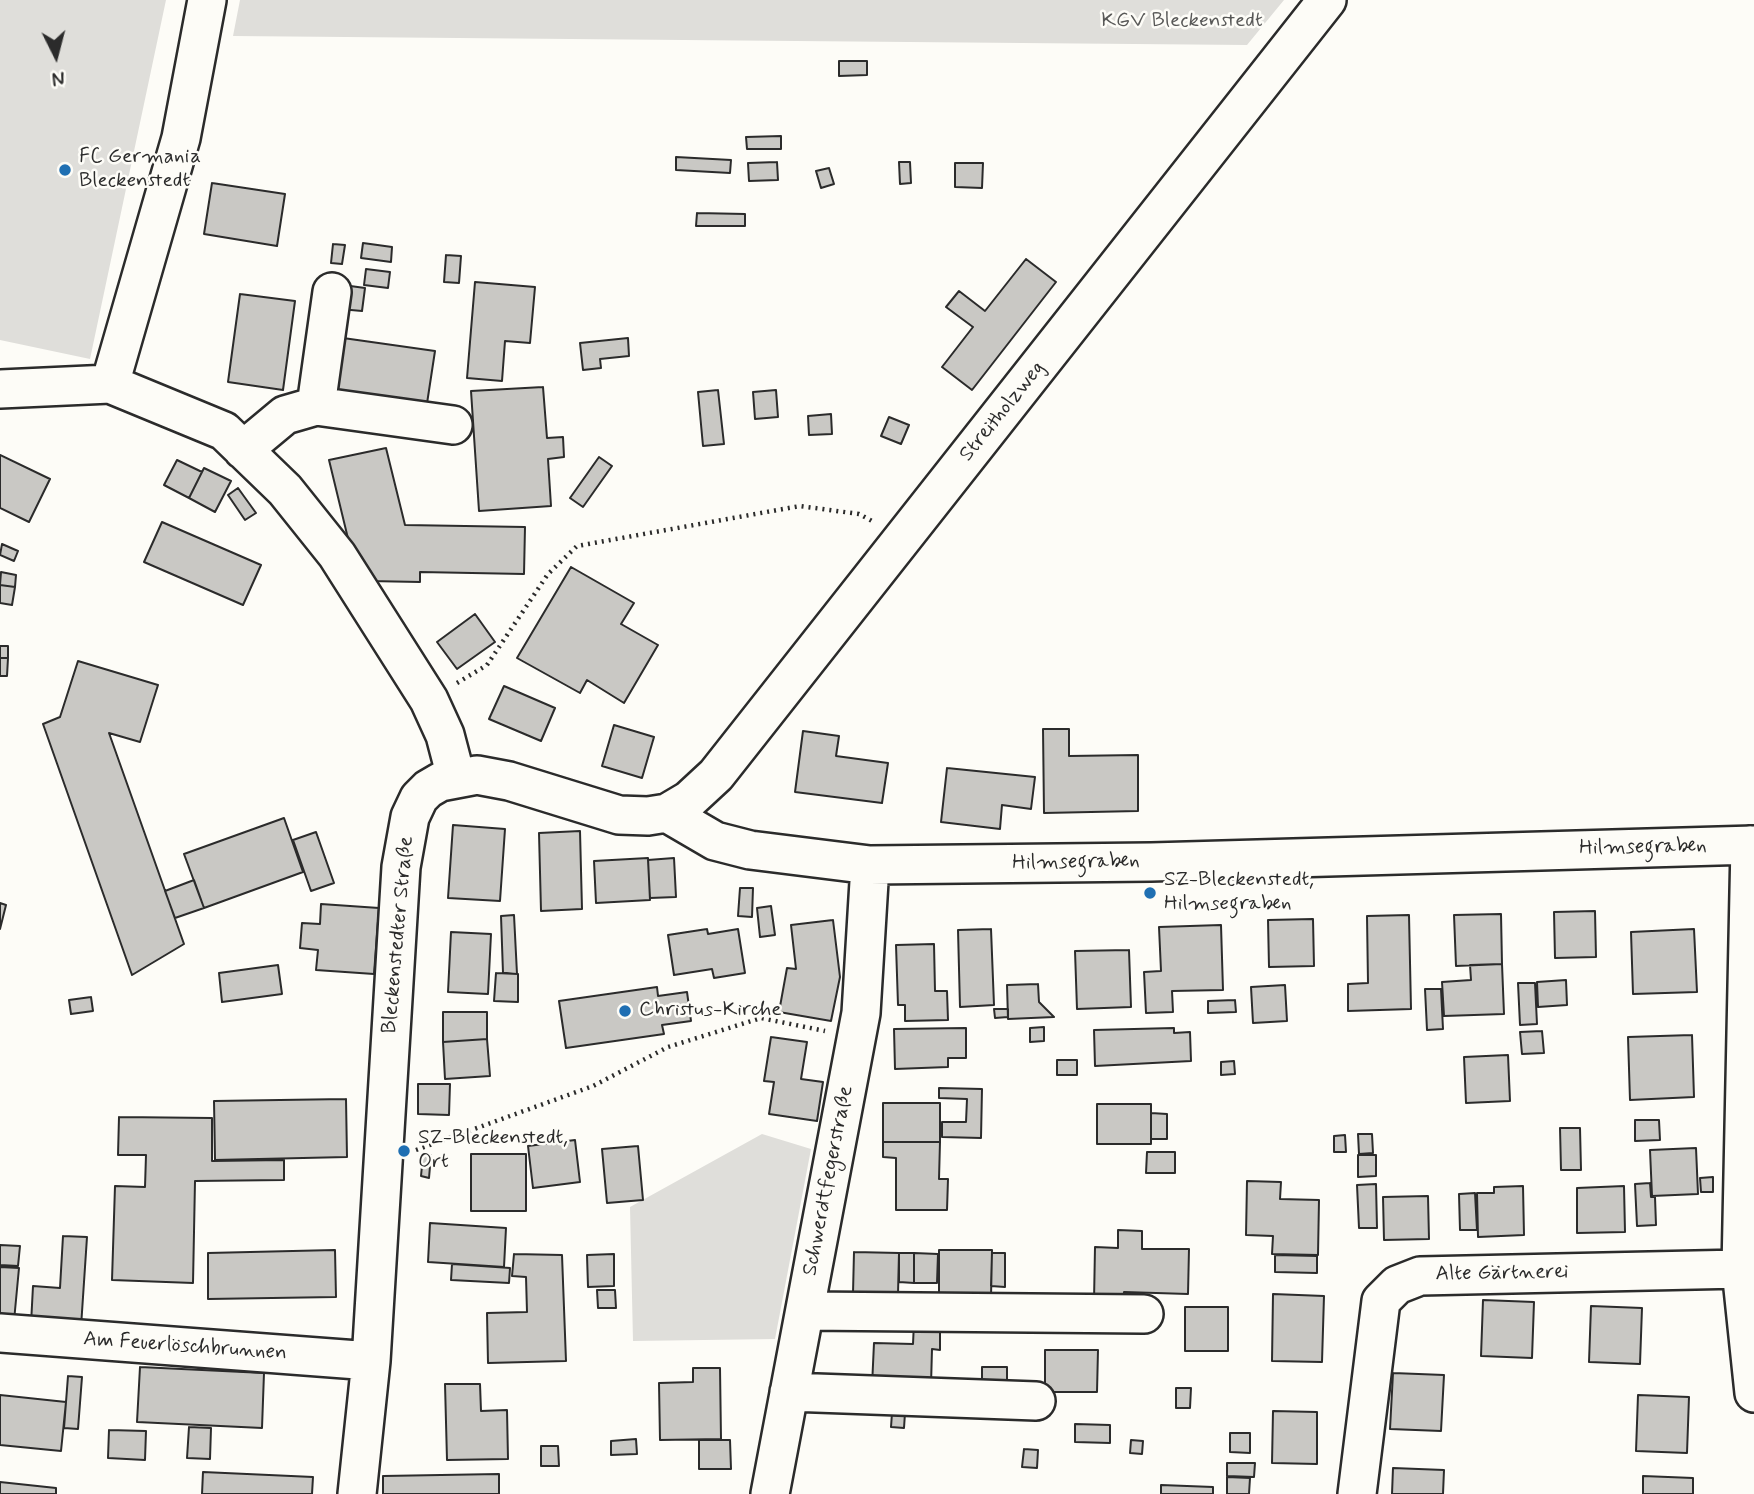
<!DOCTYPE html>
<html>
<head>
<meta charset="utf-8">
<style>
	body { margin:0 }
	#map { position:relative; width:1754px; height:1494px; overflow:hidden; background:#fdfcf7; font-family:Mynerve,sans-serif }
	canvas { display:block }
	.north { position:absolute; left:21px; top:21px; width:70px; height:70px; -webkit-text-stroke:5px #fdfcf7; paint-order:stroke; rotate:174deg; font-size:19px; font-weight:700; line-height:28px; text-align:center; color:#2b2b2b }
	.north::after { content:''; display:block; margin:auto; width:24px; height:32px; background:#2b2b2b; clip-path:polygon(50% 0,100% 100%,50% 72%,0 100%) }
</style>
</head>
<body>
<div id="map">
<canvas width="1754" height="1494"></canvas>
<div class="north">N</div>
</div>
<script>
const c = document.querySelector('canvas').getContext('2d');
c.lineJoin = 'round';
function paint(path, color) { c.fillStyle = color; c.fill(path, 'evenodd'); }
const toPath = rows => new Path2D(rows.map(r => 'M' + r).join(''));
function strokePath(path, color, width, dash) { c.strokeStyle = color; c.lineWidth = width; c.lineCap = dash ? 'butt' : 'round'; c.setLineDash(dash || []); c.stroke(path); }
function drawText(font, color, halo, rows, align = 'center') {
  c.font = font + ' Mynerve,sans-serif'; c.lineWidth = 5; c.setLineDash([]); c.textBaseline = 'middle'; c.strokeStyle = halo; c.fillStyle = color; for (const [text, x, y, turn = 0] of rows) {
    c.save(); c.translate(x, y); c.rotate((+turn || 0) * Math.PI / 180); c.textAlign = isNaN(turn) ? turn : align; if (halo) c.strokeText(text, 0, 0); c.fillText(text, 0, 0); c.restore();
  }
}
paint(toPath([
	[0,0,166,0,90,359,0,340],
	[240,0,1284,0,1247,45,233,36],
	[762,1134,811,1149,775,1339,633,1341,630,1207]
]), '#dfdeda');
const building = toPath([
	[839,61,867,61,867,75,839,76,839,61],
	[781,136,781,149,747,149,746,137,781,136],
	[676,157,731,160,730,173,676,170,676,157],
	[777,162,778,180,749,181,748,163,777,162],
	[899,162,910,162,911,183,900,184,899,162],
	[955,163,983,163,982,188,955,187,955,163],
	[829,168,834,184,821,188,816,171,829,168],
	[212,183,285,194,277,246,204,234,212,183],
	[697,213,745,214,745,226,696,226,697,213],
	[363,243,392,247,391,262,361,258,363,243],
	[333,244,345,245,342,264,331,263,333,244],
	[446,255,461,256,459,283,444,282,446,255],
	[1026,259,1056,282,972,390,942,367,973,327,946,307,959,291,985,311,1026,259],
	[366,269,390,272,388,288,364,285,366,269],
	[475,282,535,287,530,343,505,341,502,381,467,378,475,282],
	[343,285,365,288,362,311,340,309,343,285],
	[240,294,295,301,283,390,228,382,240,294],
	[336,337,435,351,426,410,328,397,336,337],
	[628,338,629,356,600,359,601,368,583,370,580,343,628,338],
	[543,387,547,438,563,437,564,457,548,459,551,506,479,511,471,391,543,387],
	[718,390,724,444,703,446,698,392,718,390],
	[776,390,778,417,755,419,753,392,776,390],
	[831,414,832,434,809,435,808,416,831,414],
	[889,417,909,425,901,444,881,436,889,417],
	[386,448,405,525,525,527,524,574,420,572,420,582,369,581,352,555,329,460,386,448],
	[0,455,50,479,29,522,0,508,0,455],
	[599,457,612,466,583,507,570,498,599,457],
	[177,460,202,472,189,498,164,485,177,460],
	[204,468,231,481,215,512,189,498,204,468],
	[238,488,256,513,245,520,228,495,238,488],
	[162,522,261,565,243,605,144,562,162,522],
	[2,544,18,551,14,561,0,555,2,544],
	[571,567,634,603,621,624,658,645,624,703,587,680,580,693,517,658,571,567],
	[1,572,16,575,15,587,0,585,1,572],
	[0,585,15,587,12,605,0,603,0,585],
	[475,614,495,642,457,669,437,642,475,614],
	[0,646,8,646,8,658,0,658,0,646],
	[0,658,8,658,7,676,0,676,0,658],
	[78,661,158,685,140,742,109,733,184,944,132,975,43,724,60,717,78,661],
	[504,686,555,708,541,741,489,719,504,686],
	[614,725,654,737,642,778,602,766,614,725],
	[1043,729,1069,729,1069,756,1138,755,1138,811,1044,813,1043,729],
	[803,731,839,736,836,756,888,763,882,803,795,792,803,731],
	[947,768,1035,777,1031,809,1002,805,1000,829,941,822,947,768],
	[284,818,303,872,204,908,184,854,284,818],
	[453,825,505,829,500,901,448,898,453,825],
	[580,831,582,909,541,911,539,833,580,831],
	[316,832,334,883,311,891,293,840,316,832],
	[648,858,650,900,596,903,594,861,648,858],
	[674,858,676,897,650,898,648,860,674,858],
	[194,880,204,908,175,918,165,891,194,880],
	[740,888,753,888,752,917,738,916,740,888],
	[0,903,6,905,0,929,0,903],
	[321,904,379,908,374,974,316,970,318,950,300,948,302,923,320,924,321,904],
	[771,906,775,935,760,937,757,908,771,906],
	[1595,911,1596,957,1555,958,1554,912,1595,911],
	[1501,914,1502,964,1456,966,1454,915,1501,914],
	[514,915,517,974,503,973,501,916,514,915],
	[1409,915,1411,1009,1348,1011,1348,984,1368,983,1367,916,1409,915],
	[1313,919,1314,966,1269,967,1268,920,1313,919],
	[833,920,840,977,831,1021,779,1012,787,968,796,969,791,925,833,920],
	[1221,925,1223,990,1172,991,1173,1012,1146,1013,1144,972,1161,971,1159,927,1221,925],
	[707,929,708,934,738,929,745,973,714,978,712,969,674,975,668,935,707,929],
	[991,929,994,1005,960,1007,958,930,991,929],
	[1694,929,1697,992,1633,994,1631,932,1694,929],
	[451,932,491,934,488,994,448,992,451,932],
	[934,944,935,991,947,991,948,1020,905,1021,905,1005,898,1005,896,945,934,944],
	[1129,950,1131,1007,1077,1009,1075,951,1129,950],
	[1502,964,1504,1014,1444,1016,1442,982,1471,980,1470,965,1502,964],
	[278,965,282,994,222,1002,219,973,278,965],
	[496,973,518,974,518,1002,494,1001,496,973],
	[1566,980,1567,1005,1538,1007,1537,982,1566,980],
	[1518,983,1535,983,1537,1024,1520,1025,1518,983],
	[1038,984,1039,1002,1054,1017,1008,1019,1007,985,1038,984],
	[1285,985,1287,1021,1253,1023,1251,987,1285,985],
	[657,987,658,996,687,992,691,1021,662,1025,664,1034,566,1048,559,1001,657,987],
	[1425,989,1441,989,1443,1029,1427,1030,1425,989],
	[91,997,93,1011,71,1014,69,1000,91,997],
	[1235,1000,1236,1012,1208,1013,1208,1001,1235,1000],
	[994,1009,1008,1009,1008,1017,995,1018,994,1009],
	[443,1012,487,1012,487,1039,443,1042,443,1012],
	[1044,1027,1044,1041,1030,1042,1030,1028,1044,1027],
	[966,1028,966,1058,948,1058,948,1067,895,1069,894,1029,966,1028],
	[1174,1028,1174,1033,1190,1032,1191,1061,1095,1066,1094,1030,1174,1028],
	[1542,1031,1544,1053,1522,1054,1520,1032,1542,1031],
	[1692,1035,1694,1097,1630,1100,1628,1037,1692,1035],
	[771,1037,807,1042,801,1079,823,1082,817,1121,769,1114,774,1082,764,1081,771,1037],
	[487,1039,490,1076,445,1079,443,1042,487,1039],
	[1508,1055,1510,1101,1466,1103,1464,1057,1508,1055],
	[1057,1060,1077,1060,1077,1075,1057,1075,1057,1060],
	[1234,1061,1235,1074,1221,1075,1221,1062,1234,1061],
	[418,1084,450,1084,449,1115,418,1114,418,1084],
	[939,1088,982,1089,981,1138,942,1137,942,1122,966,1122,967,1099,939,1098,939,1088],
	[346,1099,347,1157,215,1160,214,1101,346,1099],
	[883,1103,940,1103,940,1142,883,1142,883,1103],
	[1097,1104,1151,1104,1151,1144,1097,1144,1097,1104],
	[1151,1113,1167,1114,1167,1139,1151,1139,1151,1113],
	[119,1117,212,1118,212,1161,284,1160,284,1180,195,1181,193,1283,112,1280,115,1186,145,1187,146,1155,118,1155,119,1117],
	[1635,1120,1659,1120,1660,1140,1635,1141,1635,1120],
	[1560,1128,1580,1128,1581,1170,1561,1170,1560,1128],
	[1358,1134,1372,1134,1373,1153,1359,1154,1358,1134],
	[1345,1135,1346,1152,1334,1152,1334,1136,1345,1135],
	[575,1140,580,1182,533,1188,528,1146,575,1140],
	[883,1142,940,1142,939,1179,948,1179,947,1210,896,1210,896,1158,883,1157,883,1142],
	[638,1146,643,1200,607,1203,602,1149,638,1146],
	[1696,1148,1698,1194,1652,1196,1650,1150,1696,1148],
	[1147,1152,1175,1152,1175,1173,1146,1173,1147,1152],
	[471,1154,526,1154,526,1211,471,1211,471,1154],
	[423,1155,431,1155,429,1178,421,1176,423,1155],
	[1358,1155,1376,1155,1376,1176,1358,1177,1358,1155],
	[1713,1177,1713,1192,1701,1192,1700,1178,1713,1177],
	[1247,1181,1281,1182,1280,1199,1319,1200,1318,1255,1272,1254,1273,1236,1246,1235,1247,1181],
	[1650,1183,1651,1197,1655,1197,1656,1225,1637,1226,1635,1184,1650,1183],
	[1376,1184,1377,1228,1359,1228,1357,1185,1376,1184],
	[1523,1186,1524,1235,1478,1237,1477,1193,1494,1193,1494,1187,1523,1186],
	[1624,1186,1625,1232,1577,1233,1577,1188,1624,1186],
	[1475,1193,1477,1230,1460,1230,1459,1194,1475,1193],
	[1428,1196,1429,1239,1384,1240,1383,1197,1428,1196],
	[430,1223,506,1228,504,1267,428,1262,430,1223],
	[1118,1230,1142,1231,1142,1249,1189,1249,1188,1294,1124,1292,1123,1302,1094,1301,1095,1247,1118,1248,1118,1230],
	[63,1236,87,1237,81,1327,31,1324,33,1286,60,1288,63,1236],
	[0,1245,20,1246,18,1266,0,1265,0,1245],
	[335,1250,336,1297,208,1299,208,1253,335,1250],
	[939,1250,992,1250,991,1297,939,1297,939,1250],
	[854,1252,899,1253,898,1294,853,1293,854,1252],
	[899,1253,914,1253,914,1283,899,1282,899,1253],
	[914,1253,938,1254,937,1283,914,1283,914,1253],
	[992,1253,1005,1253,1005,1287,991,1286,992,1253],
	[514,1254,562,1255,566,1361,488,1363,487,1313,527,1312,526,1277,512,1276,514,1254],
	[614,1254,614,1286,588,1287,587,1255,614,1254],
	[1275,1255,1317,1256,1317,1273,1275,1272,1275,1255],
	[452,1264,510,1268,509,1283,451,1280,452,1264],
	[0,1267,19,1268,14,1321,0,1320,0,1267],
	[597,1290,615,1290,616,1308,598,1308,597,1290],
	[1273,1294,1324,1296,1322,1362,1272,1361,1273,1294],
	[1483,1300,1534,1302,1532,1358,1481,1356,1483,1300],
	[1591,1306,1642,1308,1640,1364,1589,1362,1591,1306],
	[1185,1307,1228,1307,1228,1351,1185,1351,1185,1307],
	[914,1322,940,1323,940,1350,932,1349,931,1385,872,1386,874,1343,913,1344,914,1322],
	[1045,1350,1098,1350,1097,1392,1045,1392,1045,1350],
	[140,1367,264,1373,262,1428,137,1422,140,1367],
	[982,1367,1007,1367,1007,1382,982,1382,982,1367],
	[693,1368,720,1368,721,1439,660,1440,659,1383,693,1382,693,1368],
	[1393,1373,1444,1375,1441,1431,1390,1429,1393,1373],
	[68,1376,82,1377,78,1429,64,1428,68,1376],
	[445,1384,480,1384,481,1411,507,1410,508,1459,447,1460,445,1384],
	[1176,1388,1191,1388,1190,1408,1176,1408,1176,1388],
	[0,1395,66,1402,61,1451,0,1445,0,1395],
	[1638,1395,1689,1397,1687,1453,1636,1451,1638,1395],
	[1273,1411,1317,1412,1317,1464,1272,1463,1273,1411],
	[892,1413,905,1413,904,1428,891,1427,892,1413],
	[1075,1424,1110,1425,1110,1443,1075,1442,1075,1424],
	[189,1427,211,1428,210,1459,187,1458,189,1427],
	[109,1430,146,1431,145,1460,108,1458,109,1430],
	[1230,1433,1250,1433,1250,1453,1230,1452,1230,1433],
	[636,1439,637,1454,611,1455,611,1441,636,1439],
	[699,1440,730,1440,731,1469,699,1469,699,1440],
	[1131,1440,1143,1441,1142,1454,1130,1453,1131,1440],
	[541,1446,558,1446,559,1466,541,1466,541,1446],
	[1024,1449,1038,1450,1037,1468,1022,1467,1024,1449],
	[1227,1463,1255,1463,1254,1477,1227,1476,1227,1463],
	[1393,1468,1444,1470,1443,1494,1392,1494,1393,1468],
	[203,1472,313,1477,312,1494,202,1494,203,1472],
	[499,1474,499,1494,383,1494,383,1476,499,1474],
	[1643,1476,1693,1478,1693,1494,1643,1494,1643,1476],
	[1227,1477,1250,1478,1249,1494,1227,1494,1227,1477],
	[0,1482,56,1488,56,1494,0,1494,0,1482],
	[1161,1485,1213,1487,1213,1494,1161,1494,1161,1485]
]);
paint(building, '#c9c8c4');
strokePath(building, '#2b2b2b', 2);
const minor = toPath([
	[110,384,181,138,207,0],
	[0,389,110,384,224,431,285,490,337,555,429,700,445,735,456,777],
	[316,406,332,292],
	[243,450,285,415,316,406,453,425],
	[667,813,715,841,750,850,870,865,1151,862,1754,845],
	[1750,845,1741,1269,1754,1393],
	[805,1311,1144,1314],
	[0,1333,371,1361],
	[789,1392,1036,1401],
	[357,1494,371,1361,401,867,410,817,419,798,428,789,440,782,477,775,509,781,619,815,648,816,667,813,689,800,716,775,1327,0],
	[770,1494,861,1013,870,865],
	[1357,1494,1381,1301,1397,1285,1420,1276,1741,1269]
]);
strokePath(minor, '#2b2b2b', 42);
strokePath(toPath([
	[457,683,487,665,548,574,577,546,800,506,859,514,874,522],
	[416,1150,593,1086,668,1047,761,1018,825,1031]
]), '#2b2b2b', 4.5, [2, 5]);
strokePath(minor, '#fdfcf7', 37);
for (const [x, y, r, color] of [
	[65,170,7,"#1f6fb2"],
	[1150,893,7,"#1f6fb2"],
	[625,1011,7,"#1f6fb2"],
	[404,1151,7,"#1f6fb2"]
]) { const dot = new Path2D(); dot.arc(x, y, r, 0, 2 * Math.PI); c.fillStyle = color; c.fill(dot); strokePath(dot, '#fdfcf7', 2.5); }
drawText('21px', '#585857', '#fdfcf7', [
	["KGV Bleckenstedt",1182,22]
]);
drawText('21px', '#2b2b2b', '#fdfcf7', [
	["FC Germania",79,158],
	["Bleckenstedt",79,182],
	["SZ-Bleckenstedt,",1164,881],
	["Hilmsegraben",1164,905],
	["Christus-Kirche",639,1011],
	["SZ-Bleckenstedt,",418,1139],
	["Ort",418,1163]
], 'left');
drawText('21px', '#2b2b2b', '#fdfcf7', [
	["Streitholzweg",1003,412,-51],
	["Hilmsegraben",1643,848,-1],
	["Hilmsegraben",1076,863,-1],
	["Bleckenstedter Straße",399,935,-85],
	["Schwerdtfegerstraße",829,1181,-79],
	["Alte Gärtnerei",1502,1274,-1],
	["Am Feuerlöschbrunnen",185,1347,4]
]);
</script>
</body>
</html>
